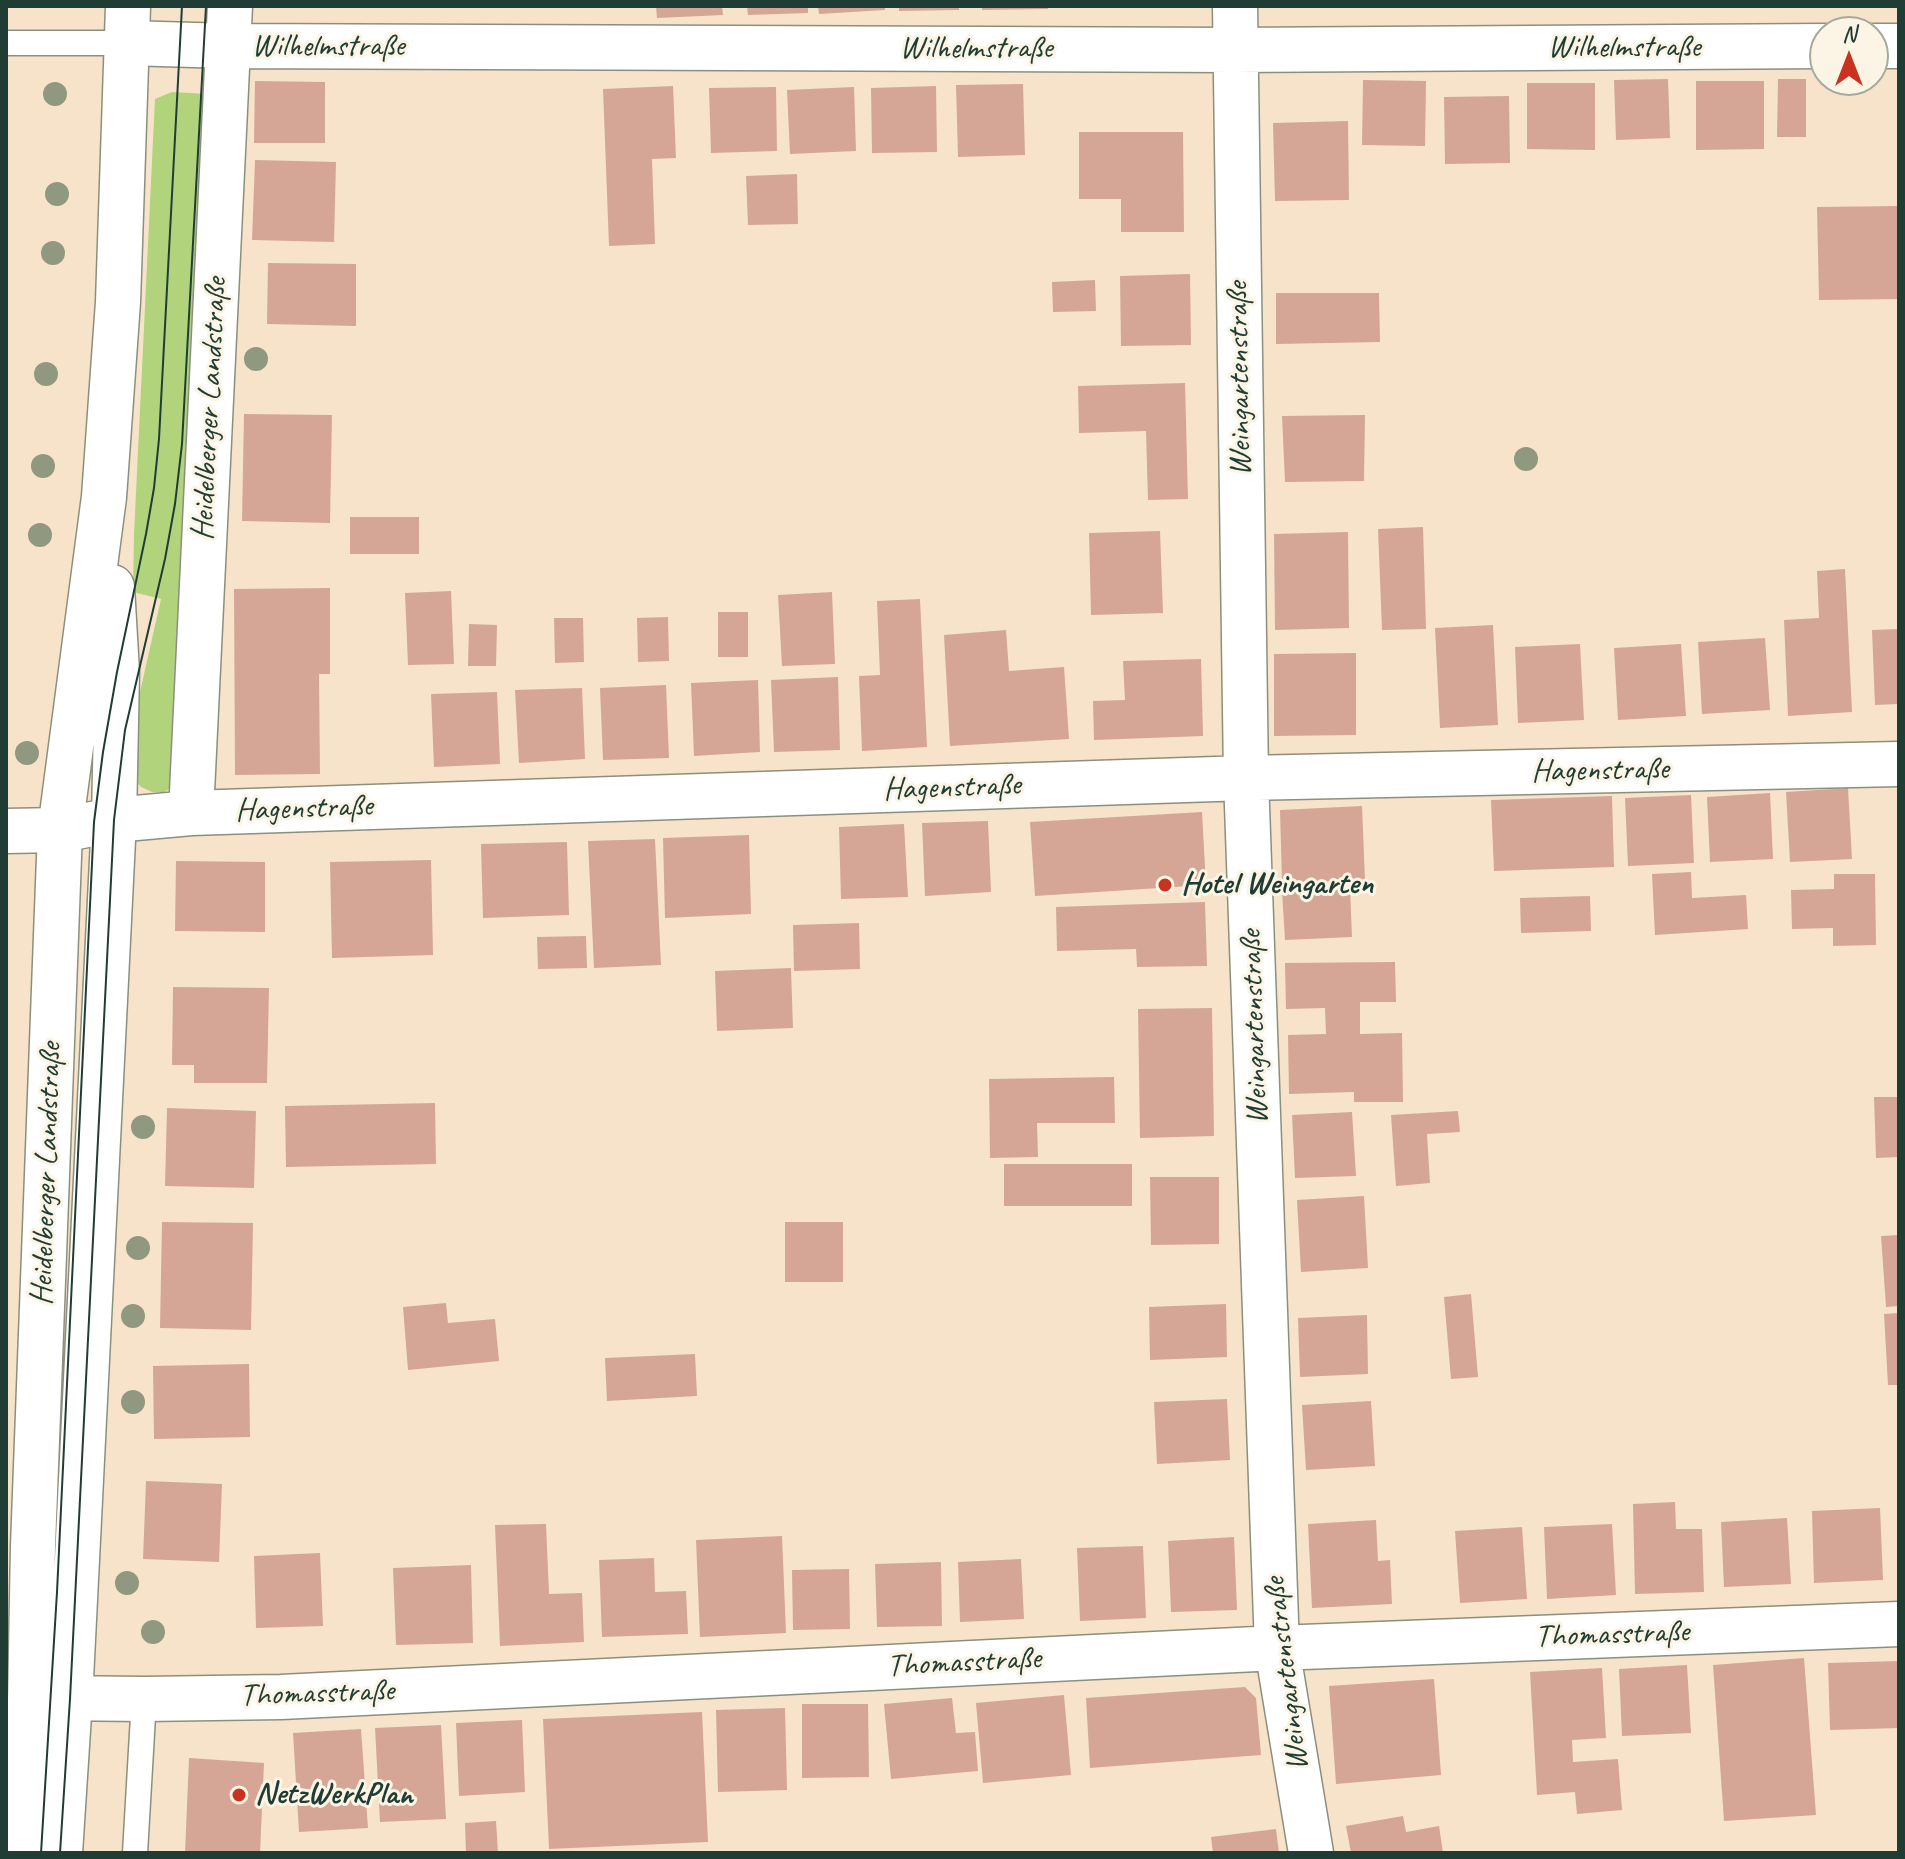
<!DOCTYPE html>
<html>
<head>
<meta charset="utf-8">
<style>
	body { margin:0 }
	#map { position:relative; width:1905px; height:1859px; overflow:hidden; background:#f7e3c9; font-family:Caveat,sans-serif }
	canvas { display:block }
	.frame { position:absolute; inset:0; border:8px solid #1f3d34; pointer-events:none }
	.north { position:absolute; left:1809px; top:16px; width:80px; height:80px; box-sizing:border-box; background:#fcf5e5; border:2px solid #a4ab9e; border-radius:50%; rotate:0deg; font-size:22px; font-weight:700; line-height:32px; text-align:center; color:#1f3d34 }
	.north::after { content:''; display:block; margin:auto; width:28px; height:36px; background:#c8321e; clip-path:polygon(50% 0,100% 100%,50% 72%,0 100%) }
</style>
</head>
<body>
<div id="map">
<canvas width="1905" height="1859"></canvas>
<div class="frame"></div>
<div class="north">N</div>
</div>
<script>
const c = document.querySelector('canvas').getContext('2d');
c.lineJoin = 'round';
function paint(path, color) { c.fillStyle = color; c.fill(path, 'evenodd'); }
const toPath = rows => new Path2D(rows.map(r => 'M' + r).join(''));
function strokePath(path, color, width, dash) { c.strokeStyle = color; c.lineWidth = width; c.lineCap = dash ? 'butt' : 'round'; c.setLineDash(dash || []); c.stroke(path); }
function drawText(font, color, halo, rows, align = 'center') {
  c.font = font + ' Caveat,sans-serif'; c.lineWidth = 6; c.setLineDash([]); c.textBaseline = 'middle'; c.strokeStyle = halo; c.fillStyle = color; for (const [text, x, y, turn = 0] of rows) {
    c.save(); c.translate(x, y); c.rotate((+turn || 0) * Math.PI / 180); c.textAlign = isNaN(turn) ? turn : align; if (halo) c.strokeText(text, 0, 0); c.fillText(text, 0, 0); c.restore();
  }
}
paint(toPath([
	[172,92,208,94,173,787,164,792,152,792,141,787,133,778,138,701,161,599,133,592,134,534,155,99]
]), '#b1d37c');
paint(toPath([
	[656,6,722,6,723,15,657,18],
	[747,6,808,6,808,13,748,15],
	[818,6,885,6,885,10,819,14],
	[899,6,959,6,959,10,899,11],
	[982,6,1048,6,1048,9,982,10],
	[1668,79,1670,138,1616,140,1614,80],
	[1778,79,1806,79,1806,137,1777,137],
	[1363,80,1426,81,1425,146,1362,145],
	[255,81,325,82,325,143,254,143],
	[1696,81,1764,81,1764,149,1696,150],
	[1527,83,1595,83,1595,150,1527,149],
	[1023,84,1025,155,958,157,956,85],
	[673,86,676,158,652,159,655,244,609,246,603,89],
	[936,86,937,152,872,153,871,88],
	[776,87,777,151,711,153,709,88],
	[854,87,856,151,790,154,787,90],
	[1509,96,1510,163,1445,164,1444,97],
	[1348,121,1349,200,1275,201,1273,123],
	[1079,132,1183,132,1184,232,1121,232,1121,199,1079,199],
	[255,160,336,162,334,242,252,240],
	[797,174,798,224,748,225,746,176],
	[1899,206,1899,299,1819,300,1817,207],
	[268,263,356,264,356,326,267,324],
	[1190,274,1191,345,1121,346,1120,276],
	[1095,280,1096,311,1053,312,1052,282],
	[1276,293,1379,293,1380,342,1276,344],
	[1185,383,1188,499,1148,500,1146,431,1079,433,1078,386],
	[244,414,332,415,330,523,242,521],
	[1365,415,1364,481,1285,482,1282,416],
	[350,517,419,517,419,554,350,554],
	[1423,527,1426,629,1382,630,1378,529],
	[1160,531,1163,613,1091,615,1089,533],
	[1348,532,1349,628,1275,630,1274,534],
	[1845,569,1852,712,1788,716,1784,620,1819,618,1817,571],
	[330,588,330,674,319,674,320,774,235,775,234,589],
	[451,591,454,664,408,665,405,593],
	[832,592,835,664,782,666,778,595],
	[920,599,927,747,862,751,859,676,880,675,877,601],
	[718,612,748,612,748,657,718,657],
	[668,617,669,661,638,662,637,618],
	[554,618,583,618,584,662,555,663],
	[469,624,497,625,496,666,468,666],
	[1493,625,1498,725,1440,728,1435,628],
	[1899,629,1899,704,1875,705,1872,630],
	[1006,630,1009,671,1064,667,1069,739,950,746,944,635],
	[1765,638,1770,710,1702,714,1698,642],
	[1580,644,1584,720,1518,723,1515,647],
	[1681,644,1686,716,1618,720,1614,648],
	[1356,653,1356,735,1274,736,1274,654],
	[1201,659,1203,736,1094,740,1093,701,1125,700,1123,661],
	[838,677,840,750,774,752,771,680],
	[758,680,760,752,694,756,691,683],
	[666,685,669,758,603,760,600,688],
	[582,688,585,759,519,763,515,690],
	[497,692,500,764,434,767,431,694],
	[1848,788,1852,859,1790,862,1786,792],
	[1770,793,1773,859,1710,862,1707,797],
	[1691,795,1694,863,1628,866,1625,798],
	[1612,796,1614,867,1494,871,1491,800],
	[1362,806,1365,880,1282,883,1280,810],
	[1202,812,1206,885,1035,896,1030,822],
	[988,821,991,892,925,896,922,823],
	[904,824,908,897,841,899,839,827],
	[749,835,751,914,665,918,663,838],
	[655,839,661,965,594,968,588,841],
	[567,842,569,915,483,918,481,844],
	[431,860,433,955,332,958,330,862],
	[176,861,265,862,265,932,175,931],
	[1691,872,1692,898,1746,895,1748,929,1655,935,1652,874],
	[1834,874,1875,874,1876,945,1833,946,1833,928,1792,929,1791,890,1834,889],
	[1350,888,1352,937,1285,940,1282,891],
	[1590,896,1591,931,1521,933,1520,898],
	[1205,902,1207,966,1137,967,1136,949,1057,951,1056,907],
	[859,923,860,969,794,971,793,925],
	[586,936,587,968,538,969,537,937],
	[1395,962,1396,1002,1360,1002,1360,1034,1402,1033,1403,1102,1354,1102,1354,1092,1289,1094,1288,1035,1326,1034,1325,1008,1286,1009,1285,963],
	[791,968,793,1028,717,1031,715,971],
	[173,987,269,988,267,1083,194,1083,194,1065,172,1065],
	[1212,1008,1214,1136,1140,1138,1138,1009],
	[1114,1077,1115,1123,1037,1123,1038,1157,990,1158,989,1079],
	[1874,1097,1899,1097,1899,1157,1876,1158],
	[435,1103,436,1164,286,1167,285,1106],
	[167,1108,256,1111,254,1188,165,1186],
	[1458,1111,1460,1132,1427,1134,1430,1183,1396,1186,1391,1115],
	[1352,1112,1356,1176,1295,1178,1292,1115],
	[1004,1164,1132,1164,1132,1206,1004,1206],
	[1150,1177,1219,1177,1219,1244,1151,1245],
	[1364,1196,1368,1268,1301,1272,1297,1200],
	[162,1222,253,1223,251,1330,160,1328],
	[785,1222,843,1222,843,1282,785,1282],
	[1899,1235,1899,1306,1886,1307,1881,1236],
	[1471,1294,1478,1377,1451,1379,1444,1297],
	[446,1303,448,1323,495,1319,499,1361,408,1370,403,1307],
	[1226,1304,1227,1357,1150,1360,1149,1307],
	[1899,1313,1899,1385,1888,1385,1884,1314],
	[1367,1315,1368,1374,1300,1377,1298,1318],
	[695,1354,697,1396,607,1401,605,1358],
	[249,1364,250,1437,154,1439,153,1366],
	[1227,1399,1230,1460,1157,1464,1154,1402],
	[1371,1401,1375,1466,1306,1470,1302,1405],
	[146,1481,222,1484,219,1562,143,1559],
	[1675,1502,1676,1529,1702,1529,1704,1592,1635,1594,1633,1504],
	[1880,1508,1883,1580,1814,1583,1812,1511],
	[1787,1518,1791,1584,1724,1587,1721,1522],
	[1376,1520,1378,1561,1390,1560,1392,1604,1312,1608,1308,1524],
	[546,1524,549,1594,582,1593,584,1642,500,1646,495,1525],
	[1612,1524,1616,1595,1547,1599,1544,1527],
	[1522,1527,1527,1599,1460,1603,1455,1531],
	[782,1536,786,1633,700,1637,696,1540],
	[1234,1537,1237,1610,1171,1612,1168,1541],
	[1143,1546,1146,1618,1080,1621,1077,1548],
	[320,1553,323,1626,256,1628,254,1556],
	[654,1558,655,1592,686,1591,688,1634,602,1637,599,1560],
	[1021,1559,1024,1619,960,1622,958,1562],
	[941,1562,942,1626,877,1627,875,1564],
	[471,1565,473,1643,396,1645,393,1568],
	[849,1569,850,1629,793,1630,792,1570],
	[1804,1658,1816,1815,1724,1821,1713,1665],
	[1899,1661,1899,1728,1830,1730,1828,1663],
	[1687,1665,1691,1733,1622,1736,1619,1669],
	[1602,1668,1606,1738,1572,1740,1573,1762,1618,1759,1622,1810,1577,1814,1575,1792,1537,1795,1530,1672],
	[1434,1679,1441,1775,1336,1784,1329,1686],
	[1245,1687,1256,1698,1261,1755,1090,1768,1086,1698],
	[1064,1695,1071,1775,983,1783,976,1703],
	[952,1698,956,1733,975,1732,978,1771,891,1779,884,1704],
	[802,1704,868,1704,869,1777,802,1778],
	[785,1708,787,1790,718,1792,716,1710],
	[702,1712,708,1842,549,1849,543,1719],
	[522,1720,525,1792,459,1796,456,1723],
	[441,1725,446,1819,380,1822,375,1728],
	[361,1729,368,1828,299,1832,293,1733],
	[189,1758,264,1763,260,1853,185,1853],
	[1403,1816,1406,1832,1439,1826,1443,1853,1351,1853,1346,1826],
	[496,1821,498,1853,466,1853,465,1823],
	[1276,1829,1279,1853,1213,1853,1211,1837]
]), '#d5a696');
const lane = toPath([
	[6,43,127,43],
	[135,1853,144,1699]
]);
const street = toPath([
	[1235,6,1246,778,1277,1648,1311,1853],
	[127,43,228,46,1235,50,1825,46],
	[1873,46,1899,46],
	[191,813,230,6],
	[6,831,60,830,114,820,191,813,1246,778,1899,764],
	[31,1702,51,1698,144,1699,281,1697,1277,1648,1899,1624]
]);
const secondary = toPath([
	[22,1853,30,1702,33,1546,60,830,104,497,118,302,128,6],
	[60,1853,70,1699,114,820,117,672,112,587]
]);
strokePath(lane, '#8b907e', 27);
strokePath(street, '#8b907e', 47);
strokePath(secondary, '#8b907e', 47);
strokePath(lane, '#fff', 24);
strokePath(street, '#fff', 44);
strokePath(secondary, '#fff', 44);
strokePath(toPath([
	[41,1853,57,1592,94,822,103,752,117,672,146,534,154,488,159,439,182,6],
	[60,1853,70,1699,114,820,125,730,165,559,175,504,182,444,206,6]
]), '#1f3d34', 2);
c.fillStyle = '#90987f';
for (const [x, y] of [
	[55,94],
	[57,194],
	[53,253],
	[256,359],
	[46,374],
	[1526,459],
	[43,466],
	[40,535],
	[27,753],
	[143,1127],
	[138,1248],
	[133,1316],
	[133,1402],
	[127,1583],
	[153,1632]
]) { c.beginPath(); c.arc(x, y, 12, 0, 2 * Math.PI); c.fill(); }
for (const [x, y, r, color] of [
	[1165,885,8,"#c8321e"],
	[239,1795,8,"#c8321e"]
]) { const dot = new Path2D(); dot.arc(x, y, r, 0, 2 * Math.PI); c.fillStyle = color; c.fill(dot); strokePath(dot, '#fcf5e5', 3); }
drawText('32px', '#1f3d34', '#fcf5e5', [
	["Wilhelmstraße",328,47],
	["Wilhelmstraße",1624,48],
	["Wilhelmstraße",976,49],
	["Weingartenstraße",1240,379,-91],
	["Heidelberger Landstraße",210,409,-87],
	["Hagenstraße",1600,771,-1],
	["Hagenstraße",952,788,-2],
	["Hagenstraße",304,809,-2],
	["Weingartenstraße",1255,1027,-92],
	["Heidelberger Landstraße",47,1174,-88],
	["Thomasstraße",1612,1635,-2],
	["Thomasstraße",964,1663,-3],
	["Weingartenstraße",1287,1674,-97],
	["Thomasstraße",317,1694,-2]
]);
drawText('bold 32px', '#1f3d34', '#fcf5e5', [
	["Hotel Weingarten",1181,885],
	["NetzWerkPlan",255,1795]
], 'left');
</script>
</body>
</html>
